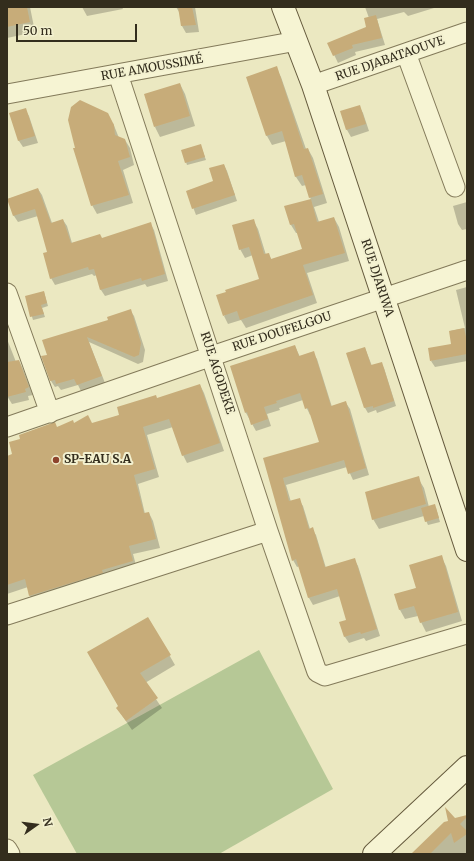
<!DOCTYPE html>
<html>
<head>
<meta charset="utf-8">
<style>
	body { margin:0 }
	#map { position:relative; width:474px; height:861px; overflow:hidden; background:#ebe8c1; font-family:Merriweather,serif }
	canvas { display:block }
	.frame { position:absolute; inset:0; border:8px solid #332d1d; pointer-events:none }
	.north { position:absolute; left:16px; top:805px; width:40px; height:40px; -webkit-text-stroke:3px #f3f1d0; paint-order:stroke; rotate:76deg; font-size:11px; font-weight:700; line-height:16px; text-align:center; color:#332d1d }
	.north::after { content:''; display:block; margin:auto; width:14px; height:18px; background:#332d1d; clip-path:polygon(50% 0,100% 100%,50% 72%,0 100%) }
	.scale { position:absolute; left:16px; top:24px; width:121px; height:18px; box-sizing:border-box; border:2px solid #332d1d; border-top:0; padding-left:5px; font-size:12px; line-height:14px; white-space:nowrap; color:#332d1d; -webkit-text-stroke:3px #f3f1d0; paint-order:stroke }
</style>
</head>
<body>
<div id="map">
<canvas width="474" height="861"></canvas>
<div class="frame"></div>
<div class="north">N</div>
<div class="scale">50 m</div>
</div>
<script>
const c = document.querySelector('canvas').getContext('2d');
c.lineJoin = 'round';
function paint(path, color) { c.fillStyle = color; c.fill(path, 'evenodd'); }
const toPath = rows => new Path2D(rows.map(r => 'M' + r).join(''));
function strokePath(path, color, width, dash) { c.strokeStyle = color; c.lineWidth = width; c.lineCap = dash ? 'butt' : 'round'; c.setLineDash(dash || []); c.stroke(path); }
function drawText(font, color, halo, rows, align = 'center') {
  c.font = font + ' Merriweather,serif'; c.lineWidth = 4; c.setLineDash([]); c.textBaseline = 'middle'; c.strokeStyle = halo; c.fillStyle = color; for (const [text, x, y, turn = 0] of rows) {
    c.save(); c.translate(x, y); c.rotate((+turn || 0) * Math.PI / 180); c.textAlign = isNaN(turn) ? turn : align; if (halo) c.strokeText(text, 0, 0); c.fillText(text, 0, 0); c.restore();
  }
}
paint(toPath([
	[259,650,333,789,219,854,77,854,33,775]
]), '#b6c896');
paint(toPath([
	[7,7,30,7,35,32,7,38],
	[82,7,122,7,123,9,87,16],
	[176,7,195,7,199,32,186,33,182,26,181,15],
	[365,7,433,7,434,8,408,16,404,12,377,19,385,45,355,52,356,55,338,63,329,44,367,28,369,18],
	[276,68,281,77,306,149,308,149,313,158,327,203,314,207,319,222,334,218,339,227,349,261,307,273,317,303,246,328,241,320,228,324,224,316,261,280,253,255,245,258,240,249,253,220,258,229,266,255,268,254,272,260,303,249,298,233,296,233,291,225,286,207,311,200,306,185,302,186,296,177,286,141,272,145,267,136,247,77],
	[180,84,185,94,195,126,160,137,155,127],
	[359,106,363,113,369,131,351,137,347,130,341,112],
	[25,109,29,116,38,143,23,147,19,141,11,114],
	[113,123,119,138,125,140,130,148,134,165,123,170,133,203,97,214,92,205,76,148],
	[202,149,206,160,187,165,186,162],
	[224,165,227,171,237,201,196,215,187,191,215,182],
	[38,189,42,195,52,223,63,220,67,226,72,243,102,239,150,223,154,230,168,281,147,287,145,284,105,296,101,290,97,275,94,276,92,274,55,285,51,278,48,252,38,216,18,222,14,216,8,199],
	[467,202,467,229,462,230,458,224,453,206],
	[467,287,467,361,435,367,431,361,452,344,450,331,465,328,456,290],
	[44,292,48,306,42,308,45,317,33,320,26,297],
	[130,310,134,316,145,350,143,362,138,364,89,342,105,383,81,391,78,385,61,390,58,386,55,387,51,381,48,356],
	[7,339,16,362,19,361,23,369,33,395,28,396,29,400,12,404,7,396],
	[295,346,300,357,313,353,317,359,332,407,346,403,350,409,369,475,353,480,347,467,286,485,291,502,299,500,303,506,310,529,312,529,316,535,326,568,354,559,358,566,380,636,366,641,364,638,349,643,345,637,347,621,340,596,313,605,309,598,300,566,297,567,293,560,264,459,321,442,312,414,310,415,303,400,279,408,280,410,267,414,271,426,256,431,246,413,231,367],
	[365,348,372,366,381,363,384,368,396,406,377,413,376,410,368,413,365,408,347,353],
	[200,385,204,393,224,451,187,463,183,455,173,427,147,435,159,477,138,484,145,514,149,513,153,521,160,548,133,554,137,569,35,604,30,596,28,587,7,594,7,457,13,455,57,427,74,424,93,424,120,415,157,399],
	[418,478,424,488,429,507,436,508,440,522,428,525,424,516,379,529,373,519],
	[441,556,446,566,462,621,426,632,418,616,405,619,400,610,395,595,417,588],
	[148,618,175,665,145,683,162,708,132,730,117,708,120,706],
	[467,815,467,854,427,854,466,816]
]), '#0003');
paint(toPath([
	[7,7,27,7,30,22,7,27],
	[178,7,192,7,196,25,181,26],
	[376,15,382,38,352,45,353,48,333,56,327,43,366,27,364,18],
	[277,66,304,149,308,148,323,194,309,198,302,175,295,177,282,131,266,136,246,77],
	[180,83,190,116,154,127,144,94],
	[80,100,108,113,114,125,115,135,125,139,130,157,118,161,129,195,91,206,73,148,75,148,68,120,71,107],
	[360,105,366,124,346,130,340,111],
	[26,108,35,136,18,141,9,113],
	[201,144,205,157,185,163,181,150],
	[224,164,235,195,192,209,186,191,213,181,209,168],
	[38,188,51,223,63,219,71,243,100,234,102,238,151,222,165,274,142,281,141,278,100,290,94,269,89,270,88,267,50,279,43,253,47,252,35,209,13,216,7,199],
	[311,199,317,222,334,217,345,253,303,265,313,295,240,320,237,311,223,316,216,295,226,292,225,290,259,279,249,247,239,250,232,225,254,219,264,254,269,253,271,259,302,249,294,224,290,225,284,206],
	[44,291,47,303,41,305,44,314,30,317,25,296],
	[131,309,141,343,139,355,134,357,87,337,102,376,77,385,74,379,56,384,55,380,50,381,41,356,47,355,42,340,108,320,107,317],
	[464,328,467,341,467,354,430,361,428,348,451,344,449,331],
	[295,345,299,356,314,351,331,406,346,401,366,468,348,474,344,460,283,478,289,501,300,498,309,529,313,527,325,567,355,558,377,629,361,634,360,632,344,637,339,622,346,620,337,589,308,598,296,559,292,561,263,458,319,442,308,408,305,409,300,393,276,401,277,403,264,407,268,419,251,425,247,412,245,413,230,366],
	[365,347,371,365,382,362,394,401,373,408,373,406,364,408,346,353],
	[19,360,29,387,25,389,26,392,7,397,7,362],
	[200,384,220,443,182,456,169,419,143,427,155,469,134,475,144,513,149,512,156,539,129,546,133,561,102,570,103,573,29,596,25,579,7,585,7,456,12,454,9,442,20,439,19,435,55,422,57,427,73,420,74,423,88,415,92,423,119,415,117,407,156,395,157,398],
	[419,476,426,504,372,520,365,492],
	[435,504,439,518,425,522,421,508],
	[442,555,458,612,420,623,414,606,399,610,394,594,416,588,409,565],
	[148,617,171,655,140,673,158,698,126,721,116,708,118,706,87,652],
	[445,807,455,818,467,815,467,817,460,824,467,831,467,834,454,843,451,833,430,854,411,854,444,822,448,821]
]), '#c7ac79');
const street = toPath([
	[406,53,455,187],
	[118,74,268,531,317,672,325,676,467,634],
	[313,85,467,32],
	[7,94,297,41],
	[7,293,50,413],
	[7,427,212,356,467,270],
	[7,615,268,531],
	[7,849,10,854]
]);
const secondary = toPath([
	[283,7,313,85,467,550],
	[374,854,467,767]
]);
strokePath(street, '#837a5a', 21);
strokePath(secondary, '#655a3d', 24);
strokePath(street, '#f6f4d3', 19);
strokePath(secondary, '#f6f4d3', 22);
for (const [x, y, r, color] of [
	[56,460,4,"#8e442d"]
]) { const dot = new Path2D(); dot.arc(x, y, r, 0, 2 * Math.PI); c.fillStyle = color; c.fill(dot); strokePath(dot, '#f3f1d0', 1.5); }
drawText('12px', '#332d1d', '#f3f1d0', [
	["RUE DJABATAOUVE",390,59,-19],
	["RUE AMOUSSIMÉ",152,68,-10],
	["RUE DJARIWA",377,278,72],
	["RUE DOUFELGOU",282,332,-18],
	["RUE AGODEKE",217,373,72]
]);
drawText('bold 12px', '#332d1d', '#f3f1d0', [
	["SP-EAU S.A",64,460]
], 'left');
</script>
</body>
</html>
